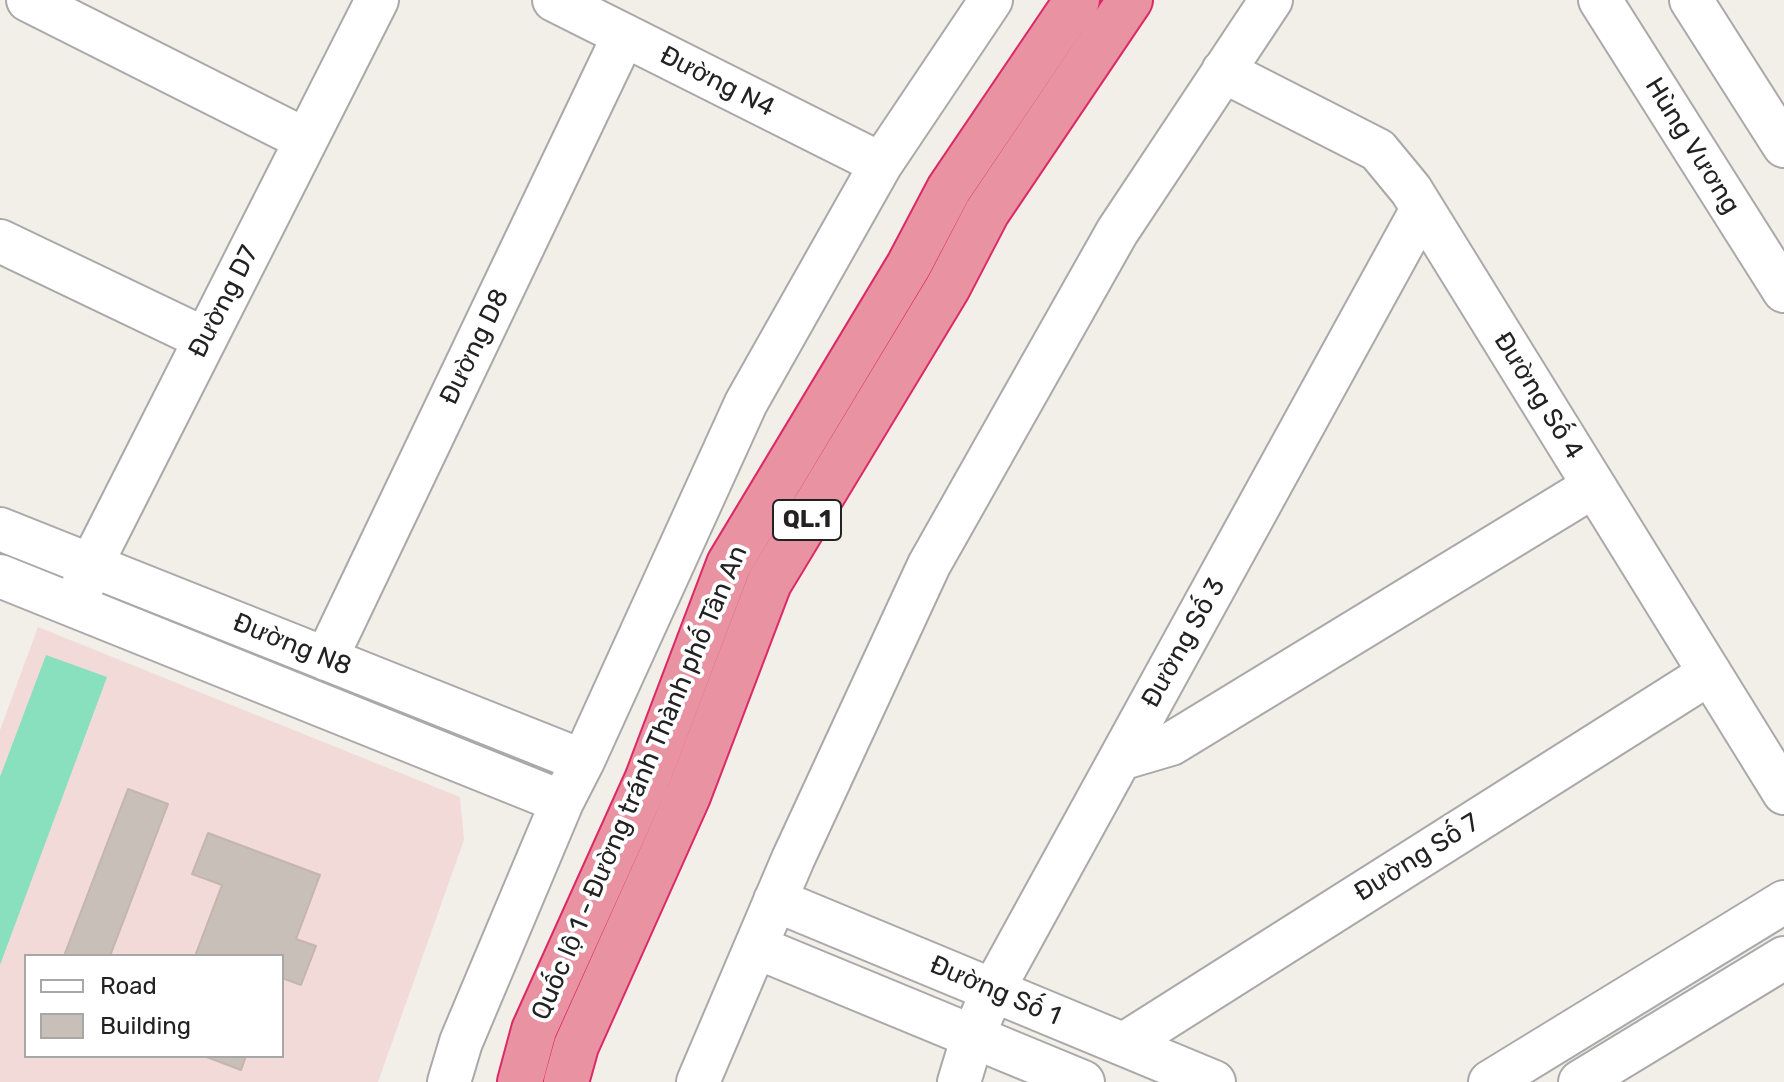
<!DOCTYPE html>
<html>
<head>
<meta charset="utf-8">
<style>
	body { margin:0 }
	#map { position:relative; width:1784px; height:1082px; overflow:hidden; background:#f2efe9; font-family:Rubik,sans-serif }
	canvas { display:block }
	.legend { position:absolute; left:24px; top:954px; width:260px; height:104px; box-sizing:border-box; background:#fff; border:2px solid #a7a7a7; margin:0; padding:10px 14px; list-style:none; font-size:24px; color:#222 }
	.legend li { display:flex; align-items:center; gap:16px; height:40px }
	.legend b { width:40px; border:2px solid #a7a7a7 }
</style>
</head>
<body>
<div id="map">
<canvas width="1784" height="1082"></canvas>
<ul class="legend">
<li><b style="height:10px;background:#fff"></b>Road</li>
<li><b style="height:22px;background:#c7bfb8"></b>Building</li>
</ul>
</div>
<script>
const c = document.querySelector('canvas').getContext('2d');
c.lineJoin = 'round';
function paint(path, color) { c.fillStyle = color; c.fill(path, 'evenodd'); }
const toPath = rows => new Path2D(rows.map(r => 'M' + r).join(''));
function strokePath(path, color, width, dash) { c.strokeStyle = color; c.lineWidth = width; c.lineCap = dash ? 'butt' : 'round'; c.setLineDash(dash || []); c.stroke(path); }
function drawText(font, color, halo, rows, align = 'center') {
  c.font = font + ' Rubik,sans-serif'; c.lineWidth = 8; c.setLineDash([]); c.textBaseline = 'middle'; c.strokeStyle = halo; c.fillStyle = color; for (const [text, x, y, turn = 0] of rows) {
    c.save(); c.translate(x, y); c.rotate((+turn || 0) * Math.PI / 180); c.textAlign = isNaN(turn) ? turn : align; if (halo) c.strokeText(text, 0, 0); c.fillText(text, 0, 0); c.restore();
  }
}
paint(toPath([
	[38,627,460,797,464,840,378,1082,0,1082,0,730],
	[26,956,282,956,282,1056,26,1056]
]), '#f2dad9');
paint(toPath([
	[46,655,107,677,0,965,0,777]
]), '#88e0be');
const building = toPath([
	[128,789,168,804,110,956,64,956,128,789],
	[208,833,320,875,296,939,316,946,301,985,282,978,282,956,195,956,222,885,192,874,208,833],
	[204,1056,246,1056,241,1070,204,1056]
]);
paint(building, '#c7bfb8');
strokePath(building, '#c4b6ab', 2);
const minor = toPath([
	[28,0,306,140],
	[554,0,881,164],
	[1600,0,1784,291],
	[1691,0,1784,146],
	[1223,71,1378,150,1411,190,1784,793],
	[0,241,205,339],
	[0,529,583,761],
	[0,576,562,802],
	[75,605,91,565,377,0],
	[326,659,624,35],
	[1120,759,1171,744,1594,486],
	[775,900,1214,1082],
	[756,947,1083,1082],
	[1124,1044,1710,673],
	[449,1082,461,1042,562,802,583,761,746,403,881,164,991,0],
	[698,1082,793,859,929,565,1117,232,1271,0],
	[959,1082,973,1036,993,990,1422,209],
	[1490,1082,1784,902],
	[1580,1082,1784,958]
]);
const highway = toPath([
	[520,1082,534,1030,647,780,729,564,909,265,949,189,1077,0],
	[566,1082,576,1046,688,796,769,583,948,287,987,212,1130,0]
]);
strokePath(minor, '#a9a9a9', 46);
strokePath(highway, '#dc2a67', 48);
strokePath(minor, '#fff', 42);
strokePath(highway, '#e892a2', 44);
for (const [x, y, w] of [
	[807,520,68]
]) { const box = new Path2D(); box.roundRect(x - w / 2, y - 20, w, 40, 6); c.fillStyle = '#fff'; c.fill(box); strokePath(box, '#222', 2); }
drawText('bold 24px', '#222', null, [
	["QL.1",807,520]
]);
drawText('26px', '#222', '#fff', [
	["Đường N4",717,82,27],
	["Hùng Vương",1692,146,58],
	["Đường D7",224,302,-63],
	["Đường D8",475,347,-64],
	["Đường Số 4",1538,396,58],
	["Đường Số 3",1184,643,-61],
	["Đường N8",292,645,22],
	["Quốc lộ 1 - Đường tránh Thành phố Tân An",640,783,-67],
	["Đường Số 7",1417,858,-32],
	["Đường Số 1",995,991,23]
]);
</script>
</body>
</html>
